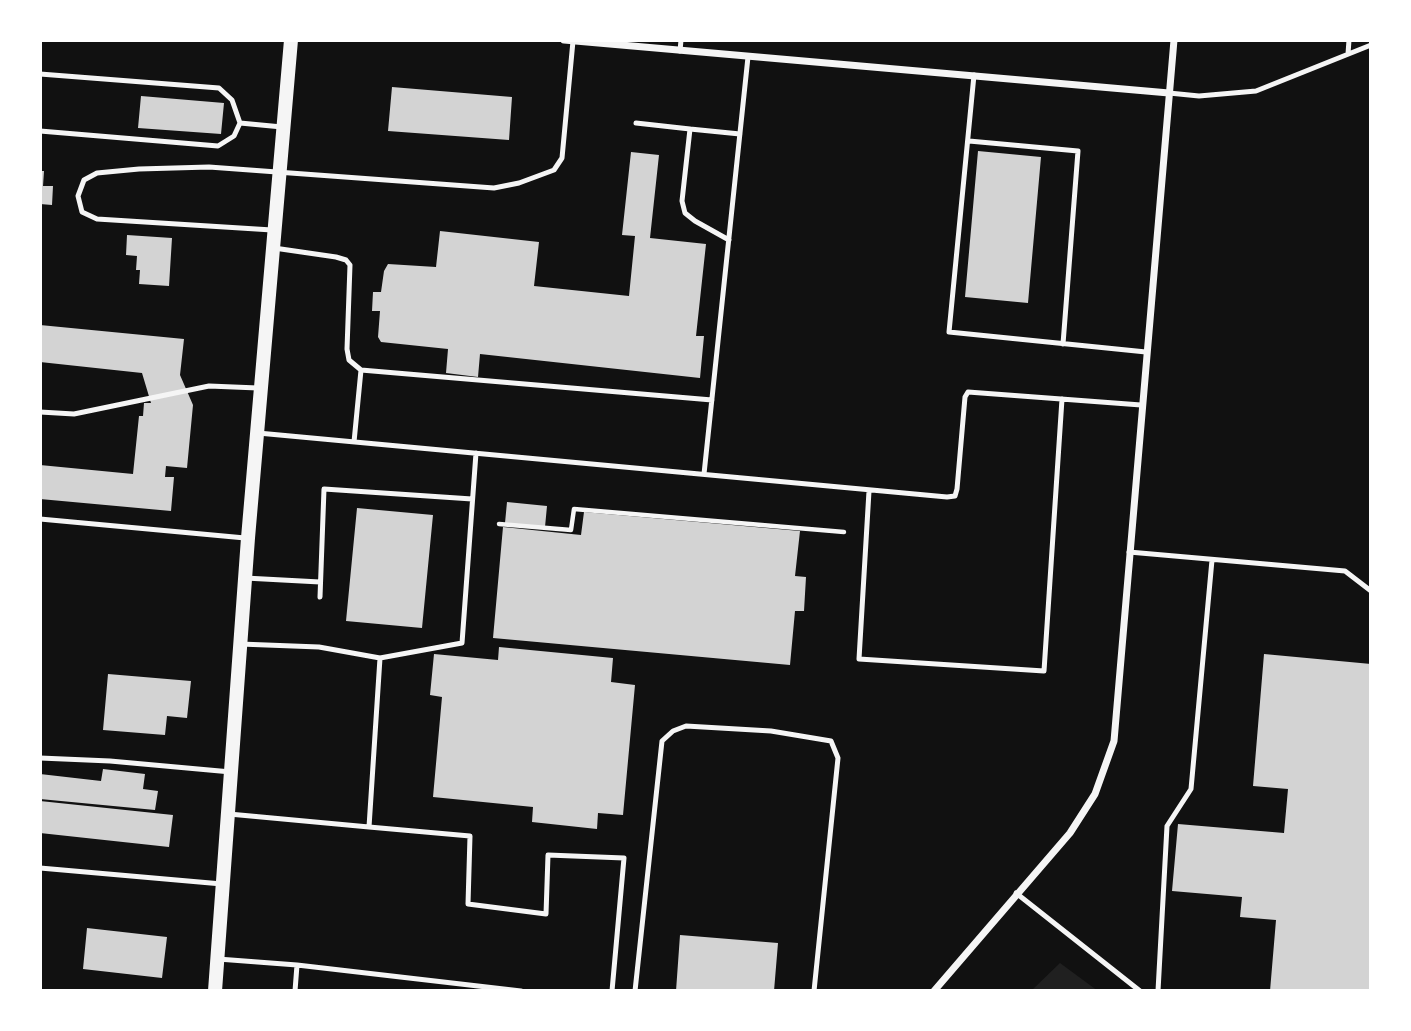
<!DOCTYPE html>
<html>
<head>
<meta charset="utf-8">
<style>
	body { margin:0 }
	#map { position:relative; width:1411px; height:1031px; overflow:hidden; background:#111; font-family:"Asap Condensed",sans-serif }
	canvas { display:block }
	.frame { position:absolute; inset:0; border:42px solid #fff; pointer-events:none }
</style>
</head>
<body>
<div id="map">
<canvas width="1411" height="1031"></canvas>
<div class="frame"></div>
</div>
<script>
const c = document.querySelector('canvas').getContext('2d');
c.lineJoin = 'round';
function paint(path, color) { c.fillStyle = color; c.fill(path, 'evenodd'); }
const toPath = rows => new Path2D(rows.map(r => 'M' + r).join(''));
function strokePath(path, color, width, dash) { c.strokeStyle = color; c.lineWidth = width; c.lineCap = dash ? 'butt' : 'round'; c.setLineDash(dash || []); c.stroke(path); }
paint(toPath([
	[1060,963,1098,991,1031,991]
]), '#202020');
paint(toPath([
	[392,87,512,97,509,140,388,131],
	[141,96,224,103,221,134,138,128],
	[978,151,1041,157,1028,303,965,297],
	[631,152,659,155,650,238,706,244,696,336,704,336,700,378,480,354,478,377,446,373,448,349,381,342,378,337,380,311,372,311,373,292,381,292,384,271,388,264,436,267,440,231,539,242,534,286,629,296,635,236,622,235],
	[40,171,44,171,43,186,53,186,52,205,40,204],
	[127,235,172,238,169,286,139,284,140,270,136,270,137,256,126,255],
	[40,325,184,339,180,375,193,405,187,468,166,466,165,477,174,477,171,511,40,499,40,465,133,474,139,416,143,416,144,403,151,403,142,373,40,362],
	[507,502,547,506,545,527,505,523],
	[357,508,433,515,422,628,346,621],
	[584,512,800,531,795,576,806,577,804,611,795,611,790,665,493,638,503,527,581,535],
	[499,647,613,658,611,682,635,685,623,815,598,813,597,829,532,822,533,807,433,797,442,697,430,695,434,654,498,660],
	[1264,654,1371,664,1371,991,1270,991,1276,920,1240,917,1242,897,1172,891,1178,824,1284,833,1288,789,1253,786],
	[108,674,191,681,187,718,167,716,165,735,103,730],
	[103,769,145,774,143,789,158,791,155,810,40,799,40,774,101,781],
	[40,801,173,815,169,847,40,833],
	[87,928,167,937,162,978,83,969],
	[680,935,778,943,774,991,676,991]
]), '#d3d3d3');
strokePath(toPath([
	[499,524,571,530,574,509,844,532]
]), '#f5f5f5', 4.5);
strokePath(toPath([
	[680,51,681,40],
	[1348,54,1349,40],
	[40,74,219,88,232,100,240,123,234,136,218,146,40,131],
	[974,75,949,332,1146,352],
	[1169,93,1199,96,1256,91,1371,45],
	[240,123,282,127],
	[636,123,690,129],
	[969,141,1078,151,1063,344],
	[272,230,97,219,82,212,78,196,84,180,97,173,139,169,209,167,494,188,519,183,554,170,562,158,573,41],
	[729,240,695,221,685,213,682,201,690,129,740,134],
	[274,248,336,257,346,260,350,265,347,349,349,360,361,370,712,400],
	[40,412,74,414,209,386,258,388],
	[258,433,947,497,955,496,957,489,965,397,968,392,1141,405],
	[354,442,361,370],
	[704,474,748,57],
	[869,491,859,659,1044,671,1062,399],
	[40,519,245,538],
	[1129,552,1345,571,1371,591],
	[245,578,320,582],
	[320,597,324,489,472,499],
	[240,644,319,647,380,658,369,827,470,836,468,904,546,914,548,855,624,858,612,991],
	[380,658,462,643,476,453],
	[40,758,110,761,231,772],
	[229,814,369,827],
	[40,868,222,884],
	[1016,893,1140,991],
	[218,959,297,965,521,991],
	[295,991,297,965],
	[635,991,662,741,673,731,686,726,771,731,831,741,838,758,814,991],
	[1158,991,1167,826,1191,789,1212,560]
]), '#f5f5f5', 5);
strokePath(toPath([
	[564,40,1169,93],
	[934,991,1070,833,1095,794,1114,741,1174,40]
]), '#f5f5f5', 7);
strokePath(toPath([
	[215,991,248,538,291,40]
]), '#f5f5f5', 14);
</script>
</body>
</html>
